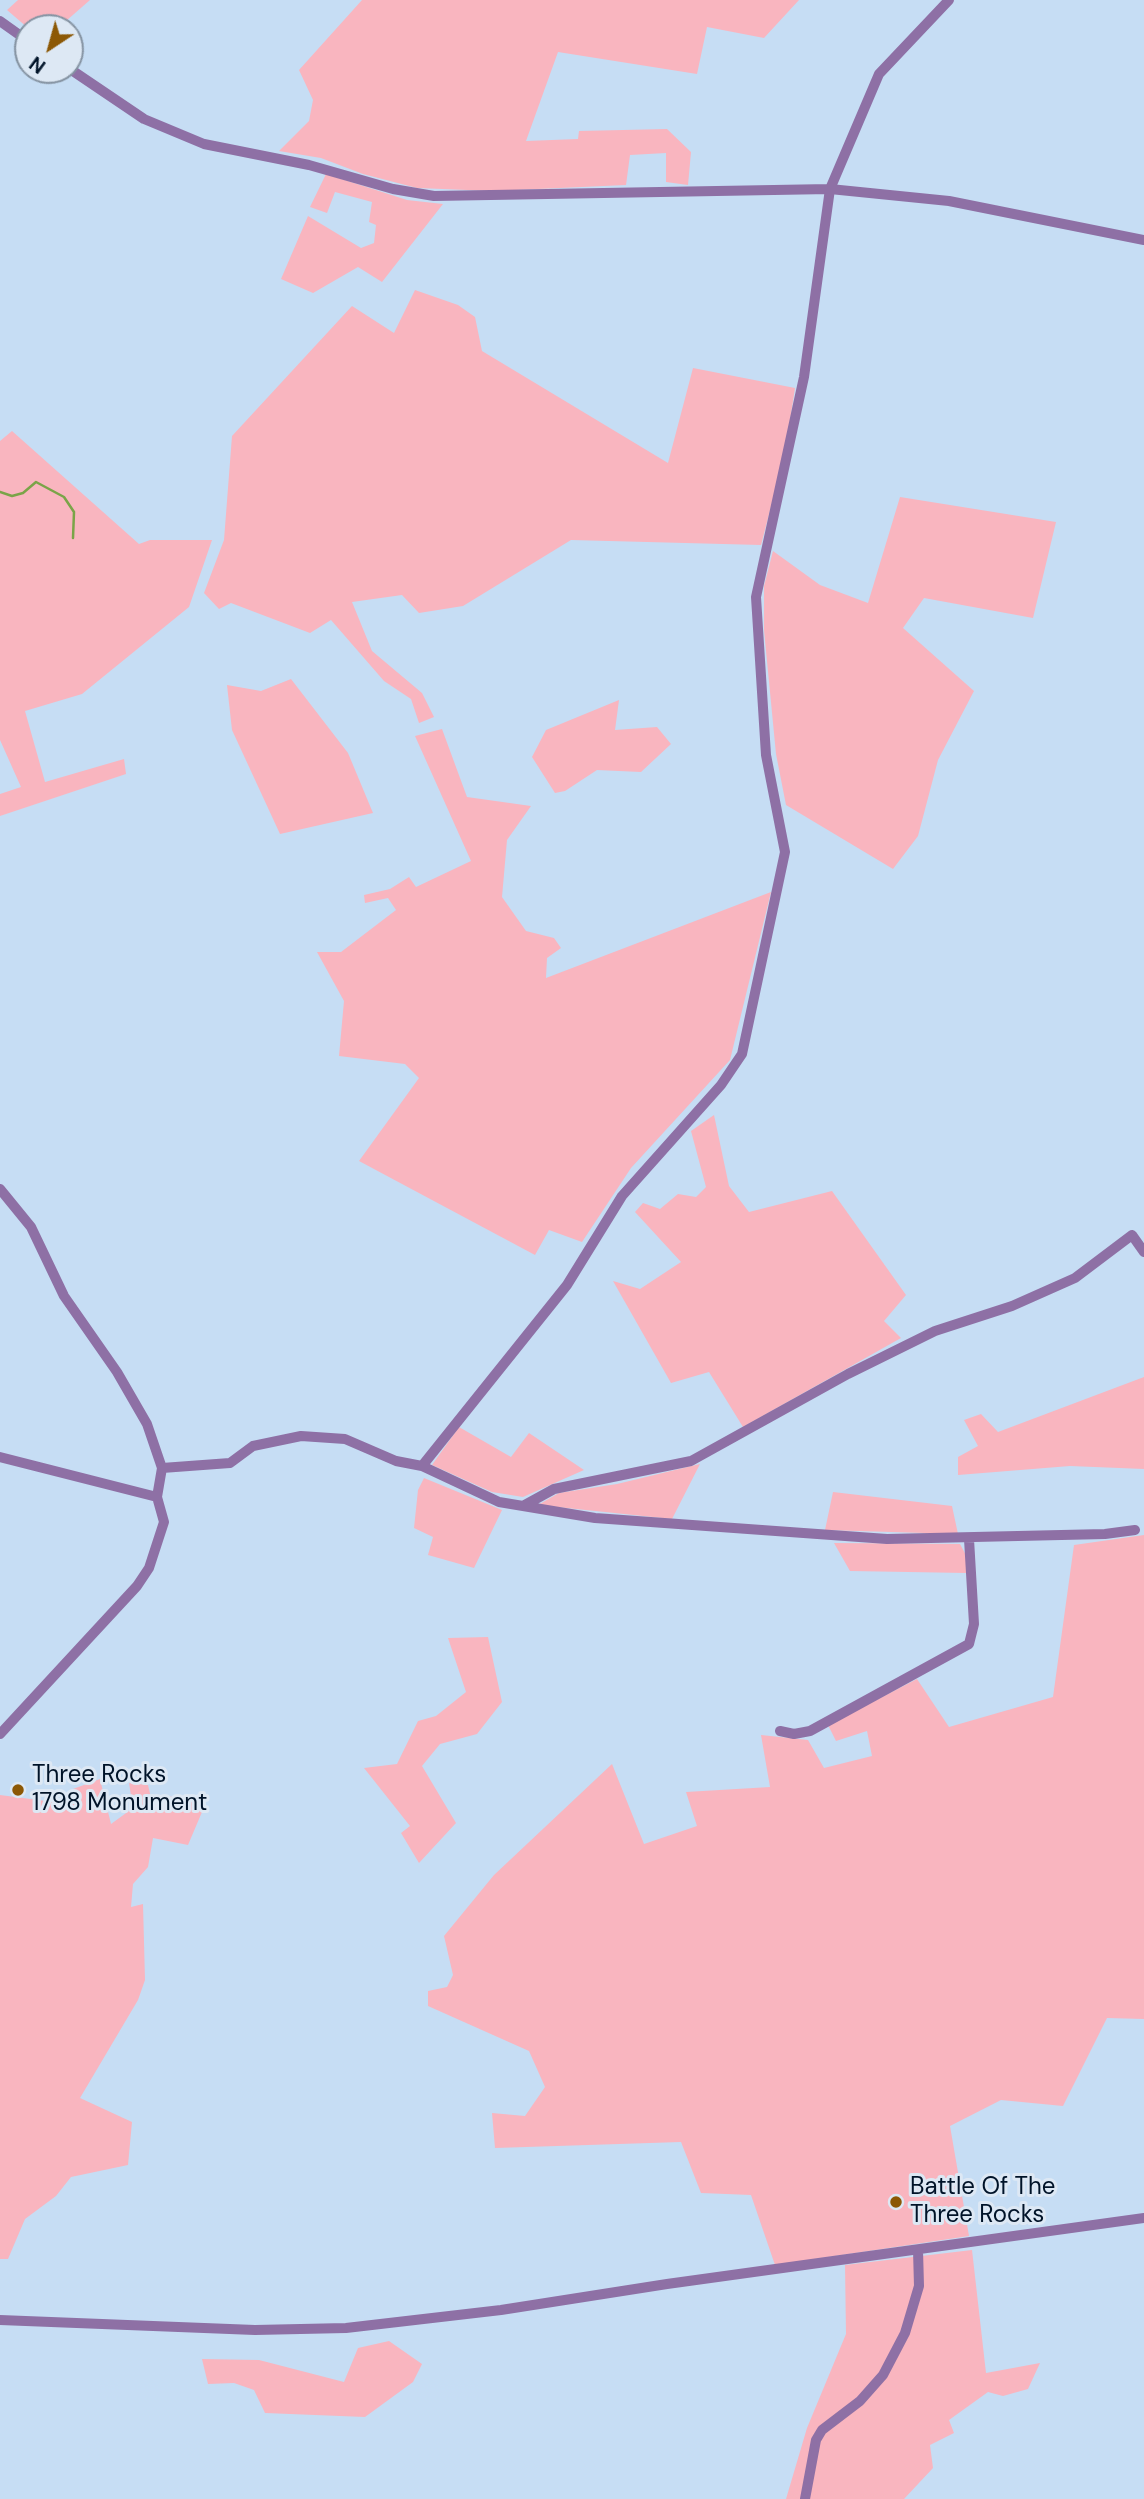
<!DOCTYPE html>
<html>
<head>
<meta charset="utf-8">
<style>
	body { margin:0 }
	#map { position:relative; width:1144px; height:2499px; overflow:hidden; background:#c6ddf4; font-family:"DM Sans",sans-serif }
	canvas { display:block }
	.north { position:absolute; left:14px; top:14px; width:70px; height:70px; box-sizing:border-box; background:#dde8f4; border:2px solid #8593a2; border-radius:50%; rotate:216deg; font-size:19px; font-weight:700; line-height:28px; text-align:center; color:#001328 }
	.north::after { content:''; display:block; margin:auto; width:24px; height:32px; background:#8c5805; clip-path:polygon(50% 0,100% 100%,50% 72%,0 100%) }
</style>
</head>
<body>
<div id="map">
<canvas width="1144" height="2499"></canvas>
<div class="north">N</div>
</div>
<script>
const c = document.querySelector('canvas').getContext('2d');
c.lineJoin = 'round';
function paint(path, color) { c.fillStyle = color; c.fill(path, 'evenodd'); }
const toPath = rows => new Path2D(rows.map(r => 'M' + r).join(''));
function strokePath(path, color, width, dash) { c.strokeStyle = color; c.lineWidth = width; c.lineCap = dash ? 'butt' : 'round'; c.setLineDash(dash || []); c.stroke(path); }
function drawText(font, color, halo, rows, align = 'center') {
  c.font = font + ' "DM Sans",sans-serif'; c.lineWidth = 6; c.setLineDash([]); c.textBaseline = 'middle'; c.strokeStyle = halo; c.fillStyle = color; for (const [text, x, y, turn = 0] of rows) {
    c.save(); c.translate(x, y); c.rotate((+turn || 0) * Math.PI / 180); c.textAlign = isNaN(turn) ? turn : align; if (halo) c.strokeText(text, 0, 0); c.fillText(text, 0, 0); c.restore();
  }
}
paint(toPath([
	[18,0,90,0,58,28,28,28,7,10],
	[362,0,799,0,764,38,707,27,697,74,558,52,526,141,578,139,579,131,667,129,691,152,688,185,666,182,666,153,630,155,626,185,493,191,417,188,363,174,321,158,279,151,309,121,313,100,299,70],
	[326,174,407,200,443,204,382,282,358,267,313,293,281,279,308,216,361,248,374,243,376,225,369,222,372,202,335,192,327,213,310,207],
	[415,290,458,305,475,317,482,351,668,463,693,368,795,388,785,453,761,545,571,540,463,606,419,613,402,595,352,602,372,651,422,693,434,717,419,723,411,699,384,681,331,620,310,633,231,603,219,609,204,593,224,540,232,436,352,306,394,333],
	[12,431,139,544,150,540,212,540,189,607,82,694,25,711,45,782,124,759,126,774,0,816,0,794,21,787,0,740,0,441],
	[900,497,1056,522,1033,618,924,598,903,628,974,691,938,760,918,836,893,869,786,805,776,754,764,630,764,586,773,551,820,585,868,603],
	[291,679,348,753,373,813,280,834,232,730,227,685,261,691],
	[619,700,615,730,657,727,671,744,641,772,597,770,565,791,555,793,532,757,546,730],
	[442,729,467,797,531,806,507,840,502,897,526,931,554,938,561,948,547,958,546,978,771,892,730,1060,631,1168,582,1242,549,1230,535,1255,359,1161,419,1078,405,1064,339,1056,344,1001,317,952,341,952,396,910,388,898,365,903,364,895,390,889,409,877,416,887,471,861,415,736],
	[714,1115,729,1186,749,1212,832,1191,906,1295,884,1321,901,1338,743,1427,709,1372,671,1383,613,1281,640,1289,681,1262,635,1212,643,1203,660,1209,678,1194,696,1197,706,1187,691,1131],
	[1144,1377,1144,1469,1070,1466,958,1475,958,1457,978,1446,964,1420,981,1414,998,1432],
	[459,1427,511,1457,529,1433,584,1470,523,1497,492,1492,432,1465],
	[700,1464,672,1519,538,1505,559,1493,617,1484],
	[424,1478,502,1510,474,1568,428,1555,433,1537,414,1528,418,1490],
	[833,1492,952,1506,958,1534,825,1530],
	[1144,1535,1144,2019,1107,2018,1063,2106,1001,2100,950,2126,969,2236,775,2265,751,2195,701,2193,681,2142,495,2148,492,2113,525,2116,545,2087,529,2051,428,2006,428,1991,447,1987,453,1975,444,1936,494,1875,612,1764,644,1844,697,1826,686,1792,770,1787,761,1735,808,1740,824,1768,872,1756,867,1731,836,1741,828,1725,917,1679,949,1727,1053,1697,1074,1545],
	[834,1543,960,1544,968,1559,966,1573,850,1571],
	[488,1637,502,1702,477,1734,440,1744,422,1766,456,1823,419,1863,401,1833,410,1826,364,1768,397,1764,418,1721,436,1716,466,1692,448,1638],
	[100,1779,111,1824,133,1808,129,1783,148,1785,152,1802,162,1807,166,1797,195,1795,202,1812,188,1845,153,1838,148,1867,133,1884,131,1907,143,1904,145,1980,138,2000,80,2098,132,2122,128,2165,71,2177,56,2196,25,2219,8,2259,0,2259,0,1795,61,1803,73,1789],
	[972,2250,986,2373,1040,2363,1028,2389,1003,2396,988,2392,949,2420,954,2433,930,2445,933,2468,904,2499,786,2499,807,2428,846,2334,845,2265],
	[389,2341,422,2364,413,2382,365,2417,265,2413,254,2390,234,2383,208,2384,202,2359,259,2360,344,2382,358,2348]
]), '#f9b5bf');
strokePath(toPath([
	[0,492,12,496,23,493,36,482,64,497,74,512,73,538]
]), '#7aa448', 2.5);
strokePath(toPath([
	[0,21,28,41],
	[70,69,144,119,204,144,309,165,393,189,434,196,830,189,949,201,1144,240],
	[0,1189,31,1227,64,1296,117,1372,147,1424,162,1468,157,1497,164,1522,149,1568,137,1586,0,1734],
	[0,1457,157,1497],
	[422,1466,567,1285,622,1196,721,1085,742,1054,785,852,766,755,756,597,804,377,830,189,879,74,949,0],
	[162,1468,230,1463,253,1446,301,1436,345,1439,396,1461,422,1466,499,1502,595,1518,887,1539,1105,1534,1135,1530],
	[523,1506,554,1489,691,1461,848,1374,935,1331,1012,1306,1075,1278,1132,1235,1144,1252],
	[780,1731,794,1734,810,1731,969,1644,974,1624,969,1539],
	[0,2320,255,2330,346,2328,501,2310,667,2284,1144,2218],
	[805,2499,816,2440,822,2430,860,2401,883,2375,905,2333,919,2286,918,2250]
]), '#8e70a5', 10);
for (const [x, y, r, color] of [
	[18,1790,7,"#8c5805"],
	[896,2202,7,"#8c5805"]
]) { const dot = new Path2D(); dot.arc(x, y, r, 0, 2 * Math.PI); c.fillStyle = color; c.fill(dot); strokePath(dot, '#dde8f4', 2.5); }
drawText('24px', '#001328', '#dde8f4', [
	["Three Rocks",32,1776],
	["1798 Monument",32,1804],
	["Battle Of The",910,2188],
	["Three Rocks",910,2216]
], 'left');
</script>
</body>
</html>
